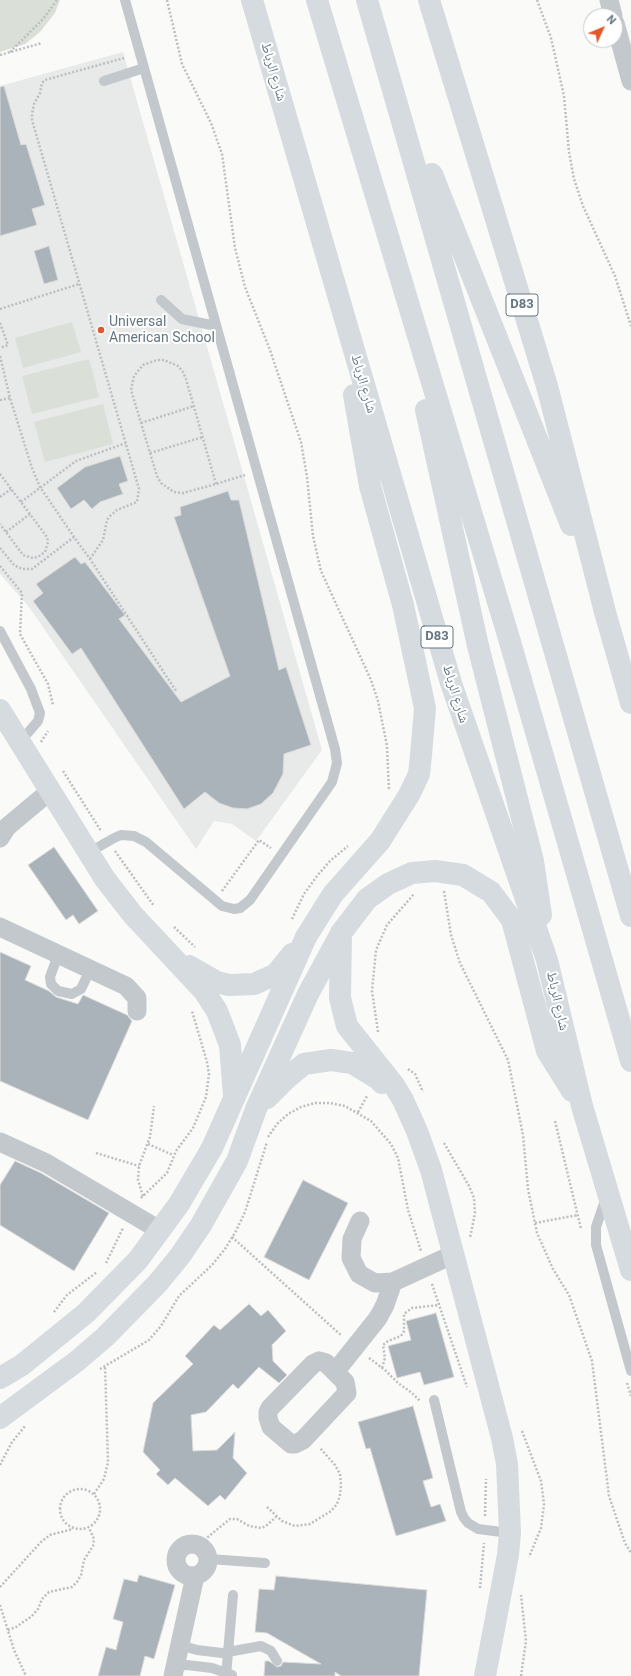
<!DOCTYPE html>
<html>
<head>
<meta charset="utf-8">
<style>
	body { margin:0 }
	#map { position:relative; width:631px; height:1676px; overflow:hidden; background:#fafaf8; font-family:Roboto,sans-serif }
	canvas { display:block }
	.north { position:absolute; left:583px; top:8px; width:40px; height:40px; box-sizing:border-box; background:#fff; border:1px solid #c1c8cd; border-radius:50%; rotate:46deg; font-size:11px; font-weight:700; line-height:16px; text-align:center; color:#657683 }
	.north::after { content:''; display:block; margin:auto; width:14px; height:18px; background:#e4572e; clip-path:polygon(50% 0,100% 100%,50% 72%,0 100%) }
</style>
</head>
<body>
<div id="map">
<canvas width="631" height="1676"></canvas>
<div class="north">N</div>
</div>
<script>
const c = document.querySelector('canvas').getContext('2d');
c.lineJoin = 'round';
function paint(path, color) { c.fillStyle = color; c.fill(path, 'evenodd'); }
const toPath = rows => new Path2D(rows.map(r => 'M' + r).join(''));
function strokePath(path, color, width, dash) { c.strokeStyle = color; c.lineWidth = width; c.lineCap = dash ? 'butt' : 'round'; c.setLineDash(dash || []); c.stroke(path); }
function drawText(font, color, halo, rows, align = 'center') {
  c.font = font + ' Roboto,"Noto Naskh Arabic",sans-serif'; c.lineWidth = 4; c.setLineDash([]); c.textBaseline = 'middle'; c.strokeStyle = halo; c.fillStyle = color; for (const [text, x, y, turn = 0] of rows) {
    c.save(); c.translate(x, y); c.rotate((+turn || 0) * Math.PI / 180); c.textAlign = isNaN(turn) ? turn : align; if (halo) c.strokeText(text, 0, 0); c.fillText(text, 0, 0); c.restore();
  }
}
paint(toPath([
	[123,52,322,750,256,841,232,824,214,821,196,849,29,607,0,574,0,86]
]), '#e8e9e9');
paint(toPath([
	[0,0,60,0,55,13,40,32,25,44,0,52],
	[72,322,81,352,23,368,15,338],
	[89,359,99,397,32,414,22,376],
	[103,404,113,444,45,462,34,422]
]), '#dadfd7');
const building = toPath([
	[4,86,21,145,26,144,45,205,32,209,37,225,0,236,0,87,4,86],
	[49,246,58,280,44,284,34,251,49,246],
	[120,456,128,481,119,484,123,494,100,502,92,509,84,500,71,509,57,488,85,467,120,456],
	[228,491,231,500,239,500,279,670,286,667,311,745,284,754,283,774,273,793,261,804,247,809,233,808,219,803,205,792,184,809,81,648,72,654,33,601,43,593,36,584,75,557,81,564,85,562,125,615,119,619,181,702,230,676,174,517,181,515,180,507,228,491],
	[54,847,98,911,79,924,73,915,66,920,28,865,54,847],
	[0,952,31,966,25,980,49,991,56,997,78,1004,83,995,127,1015,132,1021,88,1120,0,1081,0,952],
	[15,1161,41,1173,109,1213,74,1271,0,1225,0,1185,15,1161],
	[303,1180,348,1203,309,1280,264,1257,303,1180],
	[249,1304,261,1316,268,1310,286,1331,272,1345,273,1361,287,1375,279,1383,259,1367,238,1389,233,1384,206,1412,191,1415,193,1451,217,1450,235,1432,233,1458,247,1473,225,1500,220,1495,208,1506,175,1478,168,1485,156,1474,160,1470,143,1452,153,1403,193,1364,185,1356,214,1325,220,1330,249,1304],
	[436,1313,454,1377,424,1385,420,1372,397,1378,388,1346,411,1340,406,1321,436,1313],
	[413,1406,433,1478,423,1481,431,1507,440,1504,446,1521,396,1536,370,1448,366,1449,358,1422,413,1406],
	[139,1575,175,1585,154,1659,145,1656,140,1676,98,1676,106,1647,116,1650,123,1622,113,1619,124,1579,137,1582,139,1575],
	[276,1576,427,1590,419,1676,341,1676,335,1672,335,1676,264,1676,265,1661,269,1661,277,1667,281,1666,283,1662,321,1664,267,1633,255,1632,259,1589,274,1590,276,1576]
]);
paint(building, '#aab3b9');
strokePath(building, '#dcdcda', 1);
strokePath(toPath([
	[167,0,182,64,211,123,222,154,235,248,245,287,270,350,301,442,307,477,313,536,321,571,371,680,378,701,387,746,389,791],
	[537,0,551,38,564,96,569,152,574,179,583,206,615,276,631,326],
	[10,52,43,19,57,0],
	[0,55,42,43],
	[0,309,79,284],
	[0,323,8,345,0,348],
	[0,356,10,398,32,468,40,487,74,537,90,559,176,691],
	[0,400,10,398],
	[141,423,194,406],
	[150,453,203,437],
	[0,474,47,537,48,542,45,552,38,557,33,558,23,555,0,524],
	[216,484,186,379,183,372,178,366,164,360,157,360,143,365,134,376,131,390,157,476,161,483,174,492,183,493,216,484,245,475],
	[0,497,11,489],
	[21,502,76,461,126,443],
	[6,532,30,514],
	[0,548,14,565,22,569,32,569,74,537],
	[90,559,103,540,107,520,110,516,117,510,137,502,139,489,32,120,32,114,34,104,40,93,42,83,45,80,124,58],
	[0,566,22,593,20,634,48,684,53,705],
	[41,742,48,731],
	[63,771,101,831],
	[115,851,154,906],
	[222,891,259,840,271,848],
	[444,891,451,935,460,963,508,1060,523,1135,528,1189,537,1233,553,1269,569,1295,592,1361,609,1496,625,1543,631,1553],
	[292,919,304,894,317,876,330,861,348,846],
	[174,927,195,947],
	[378,1032,372,991,376,950,387,925,414,894],
	[408,1069,415,1074,423,1092],
	[358,1112,367,1096],
	[555,1121,581,1229],
	[268,1137,277,1124,288,1114,301,1107,315,1103,330,1103,345,1106,371,1121,391,1144,398,1158,408,1210,421,1251],
	[444,1143,469,1186,474,1198,475,1213,470,1238],
	[148,1144,173,1155],
	[96,1153,139,1166],
	[143,1196,138,1180,139,1166,150,1137,154,1106],
	[141,1198,167,1173,176,1151,193,1128,206,1097,209,1074,207,1062,192,1011],
	[535,1223,578,1215],
	[232,1237,342,1336],
	[106,1263,123,1228],
	[432,1284,467,1387],
	[54,1312,67,1295,97,1272],
	[369,1358,385,1370,398,1383,412,1393,420,1401],
	[382,1368,385,1358,383,1345,388,1341,401,1336,404,1331,404,1314,412,1308,439,1305],
	[100,1369,149,1340,161,1326,179,1296,212,1265,225,1249,236,1231,245,1212,267,1142],
	[627,1383,631,1396],
	[522,1431,541,1481,544,1504,541,1528,529,1557],
	[0,1465,12,1442,26,1425],
	'60 1509a20 20 0 1 1 40 0a20 20 0 1 1-40 0Z',
	[94,1494,104,1479,108,1462,105,1366],
	[267,1507,282,1521,295,1526,310,1524,331,1511,337,1504,340,1495,341,1485,340,1474,335,1465,320,1448],
	[485,1516,486,1479],
	[198,1545,230,1519,237,1519,249,1526,261,1528,266,1526,276,1517],
	[0,1587,41,1542,50,1535,73,1529],
	[480,1588,484,1543],
	[0,1605,14,1650,26,1676],
	[8,1630,16,1627,32,1616,38,1609,42,1599,49,1592,72,1587,77,1582,81,1575,84,1560,93,1546,94,1539,89,1528],
	[521,1676,526,1641,521,1595]
]), '#bbbfc2', 2.5, [2, 2]);
strokePath(toPath([
	[104,81,144,68],
	[161,300,182,319,216,326],
	[0,631,31,689,40,713,38,721,20,742],
	[88,853,114,838,121,835,134,836,146,842,222,906,234,909,240,908,250,900,332,782,337,763,335,749,125,0],
	[58,955,50,977,51,984,58,991,72,994,81,989,90,970],
	[606,1198,596,1227,596,1245,631,1371],
	[434,1400,461,1512,464,1518,468,1523,478,1529,510,1533],
	[209,1559,265,1563],
	[180,1645,197,1650,222,1653,261,1646,271,1651,277,1661],
	[175,1666,187,1665,212,1668,232,1675],
	[226,1676,233,1595]
]), '#c3c8cc', 10);
strokePath(toPath([
	[609,0,613,16],
	[615,23,631,81],
	[0,838,7,827,50,791],
	[0,927,126,986,137,998,137,1011],
	[0,1142,46,1163,161,1231],
	[360,1221,352,1239,351,1258,359,1274,375,1283,393,1282,452,1255],
	[319,1361,326,1363,345,1382,347,1393,303,1440,295,1444,291,1444,271,1427,268,1418,268,1412,270,1408,313,1364,319,1361],
	[335,1372,378,1318,385,1305,393,1282],
	'176 1560a16 16 0 1 1 32 0a16 16 0 1 1-32 0Z',
	[173,1676,195,1576]
]), '#c3c8cc', 19);
strokePath(toPath([
	[0,710,105,879,133,915,204,991,217,1011,230,1045,234,1096],
	[341,933,340,998,347,1026,394,1085,403,1100,417,1131,431,1170,502,1438,507,1464,510,1533,508,1555,485,1676],
	[189,966,217,982,229,985,254,984,276,974,292,954],
	[267,1098,287,1078,304,1064,331,1060,352,1063,378,1079,382,1083],
	[0,1378,22,1365,86,1313,138,1260,179,1204,212,1148,306,937],
	[0,1418,77,1361,105,1337,157,1284,180,1256,201,1225,237,1161,256,1109,308,994,339,937]
]), '#d6dbdf', 22);
strokePath(toPath([
	[252,0,451,683,547,960,582,1106,631,1270],
	[317,0,508,635,631,1061],
	[367,0,631,916],
	[429,0,547,386,605,612,631,703],
	[432,174,571,525],
	[426,410,478,646,533,861,541,915],
	[341,933,367,899,388,884,412,873,435,871,463,875,491,892,512,920,547,1051,572,1091],
	[306,937,333,894,380,841,409,795,419,774,421,755,425,708,403,605,370,486,354,395]
]), '#d6dbdf', 22);
for (const [x, y, r, color] of [
	[101,330,4,"#e4572e"]
]) { const dot = new Path2D(); dot.arc(x, y, r, 0, 2 * Math.PI); c.fillStyle = color; c.fill(dot); strokePath(dot, '#fff', 1.5); }
for (const [x, y, w] of [
	[522,305,32],
	[437,637,32]
]) { const box = new Path2D(); box.roundRect(x - w / 2, y - 11, w, 22, 3); c.fillStyle = '#fff'; c.fill(box); strokePath(box, '#657683', 1); }
drawText('bold 13px', '#657683', null, [
	["D83",522,305],
	["D83",437,637]
]);
drawText('14px', '#657683', '#fff', [
	["شارع الرباط",273,72,74],
	["شارع الرباط",363,384,74],
	["شارع الرباط",455,694,73],
	["شارع الرباط",557,1001,77]
]);
drawText('14px', '#657683', '#fff', [
	["Universal",109,322],
	["American School",109,338]
], 'left');
</script>
</body>
</html>
